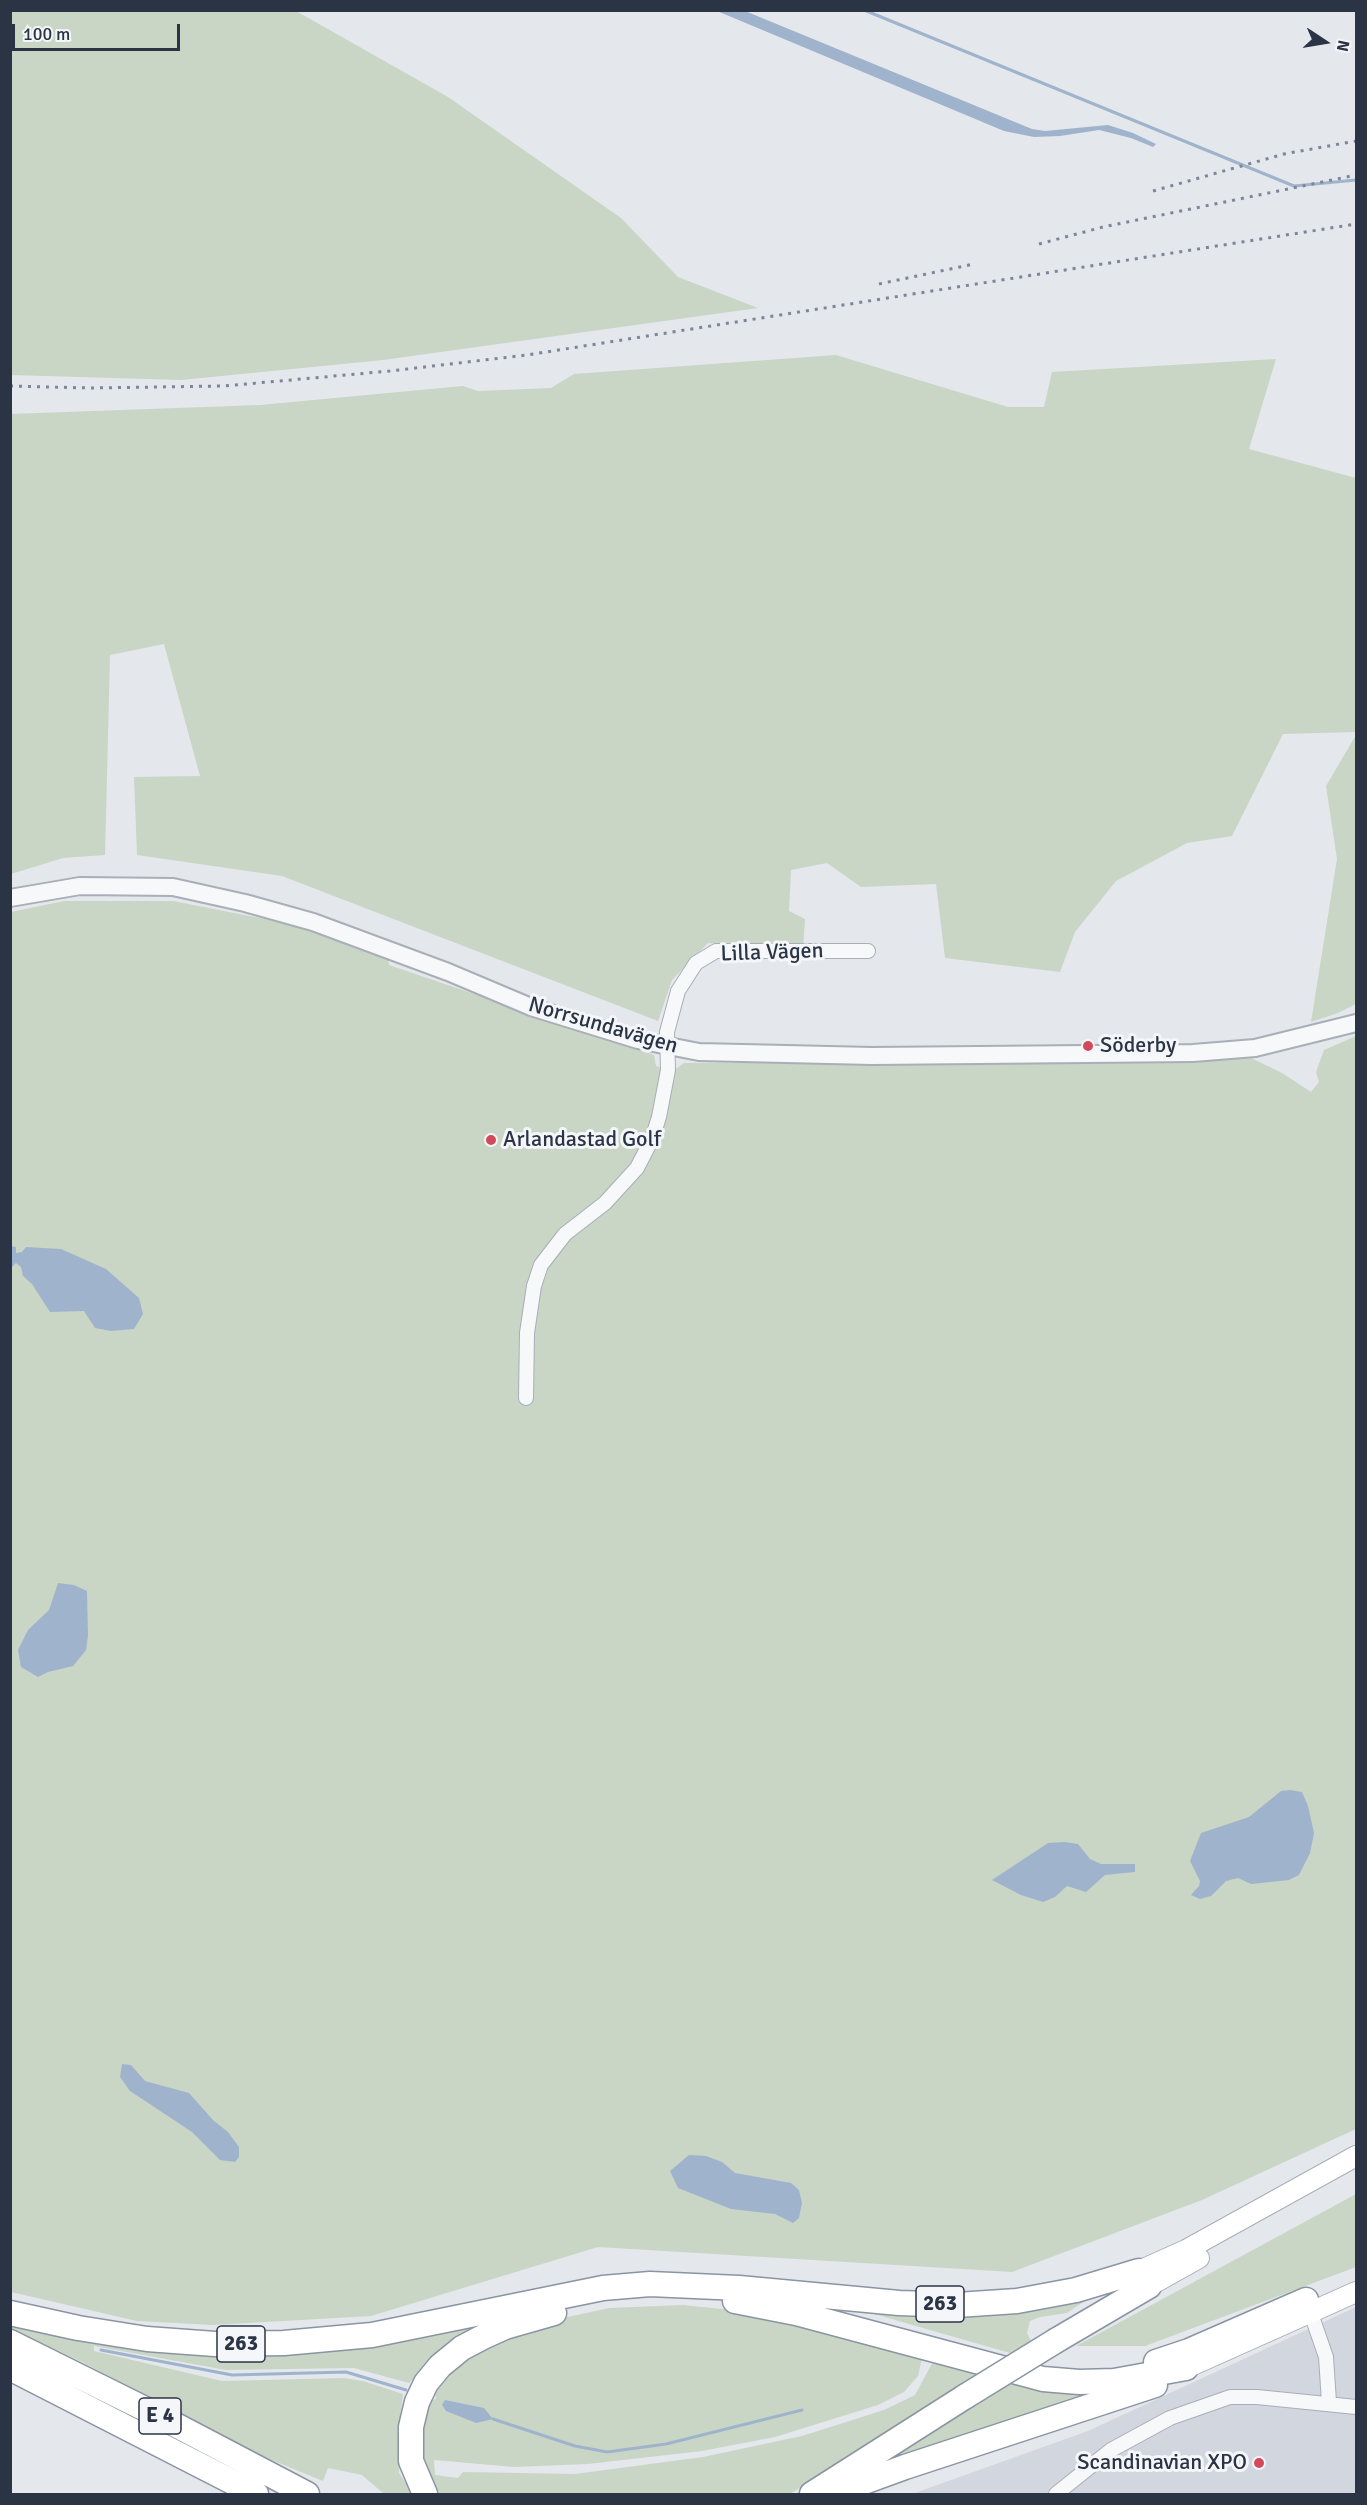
<!DOCTYPE html>
<html>
<head>
<meta charset="utf-8">
<style>
	body { margin:0 }
	#map { position:relative; width:1367px; height:2505px; overflow:hidden; background:#e4e7ec; font-family:Signika,sans-serif }
	canvas { display:block }
	.frame { position:absolute; inset:0; border:12px solid #2b3445; pointer-events:none }
	.north { position:absolute; left:1295px; top:12px; width:60px; height:60px; -webkit-text-stroke:4px #f4f6f9; paint-order:stroke; rotate:102deg; font-size:16px; font-weight:700; line-height:24px; text-align:center; color:#2b3445 }
	.north::after { content:''; display:block; margin:auto; width:21px; height:27px; background:#2b3445; clip-path:polygon(50% 0,100% 100%,50% 72%,0 100%) }
	.scale { position:absolute; left:12px; top:24px; width:168px; height:27px; box-sizing:border-box; border:3px solid #2b3445; border-top:0; padding-left:8px; font-size:18px; line-height:21px; white-space:nowrap; color:#2b3445; -webkit-text-stroke:4px #f4f6f9; paint-order:stroke }
</style>
</head>
<body>
<div id="map">
<canvas width="1367" height="2505"></canvas>
<div class="frame"></div>
<div class="north">N</div>
<div class="scale">100 m</div>
</div>
<script>
const c = document.querySelector('canvas').getContext('2d');
c.lineJoin = 'round';
function paint(path, color) { c.fillStyle = color; c.fill(path, 'evenodd'); }
const toPath = rows => new Path2D(rows.map(r => 'M' + r).join(''));
function strokePath(path, color, width, dash) { c.strokeStyle = color; c.lineWidth = width; c.lineCap = dash ? 'butt' : 'round'; c.setLineDash(dash || []); c.stroke(path); }
function drawText(font, color, halo, rows, align = 'center') {
  c.font = font + ' Signika,sans-serif'; c.lineWidth = 6; c.setLineDash([]); c.textBaseline = 'middle'; c.strokeStyle = halo; c.fillStyle = color; for (const [text, x, y, turn = 0] of rows) {
    c.save(); c.translate(x, y); c.rotate((+turn || 0) * Math.PI / 180); c.textAlign = isNaN(turn) ? turn : align; if (halo) c.strokeText(text, 0, 0); c.fillText(text, 0, 0); c.restore();
  }
}
paint(toPath([
	[1356,2307,1356,2494,912,2494,1088,2431]
]), '#d2d6de');
paint(toPath([
	[11,10,296,11,448,97,621,218,678,277,758,308,383,360,181,380,11,375],
	[836,355,1008,407,1044,407,1052,372,1276,359,1249,449,1356,478,1356,732,1283,734,1232,836,1187,843,1116,881,1075,932,1060,972,945,958,936,884,861,887,827,863,791,870,789,911,805,919,803,948,708,943,672,980,658,1021,282,876,137,855,134,777,200,776,164,644,110,655,105,855,63,858,11,874,10,414,260,405,463,386,478,391,551,388,574,374],
	[1356,735,1356,1004,1338,1013,1311,1022,1337,859,1326,786],
	[64,901,173,901,316,929,388,956,389,965,654,1055,656,1066,673,1071,684,1063,1251,1058,1282,1073,1311,1092,1319,1082,1316,1072,1324,1050,1356,1036,1356,2129,1202,2200,1012,2272,598,2247,371,2316,213,2325,137,2321,11,2292,11,912],
	[1356,2194,1356,2267,1145,2346,1076,2346],
	[1101,2290,1067,2313,1040,2317,1030,2321,1027,2333,1031,2341,1010,2353,836,2303],
	[683,2305,741,2311,796,2322,922,2358,918,2376,904,2392,878,2405,775,2437,702,2451,588,2464,514,2467,434,2460,435,2475,458,2478,463,2472,575,2474,703,2457,802,2436,884,2410,915,2395,935,2358,1109,2391,869,2470,952,2392,790,2494,430,2494,420,2459,417,2419,428,2401,436,2399,434,2387,465,2355,563,2318,609,2308],
	[531,2310,471,2329,431,2362,409,2383,354,2368,226,2370,94,2346,94,2351,222,2381,344,2378,363,2381,403,2394,398,2431,399,2473,413,2494,384,2494,362,2475,328,2468,323,2481,257,2454,82,2362,11,2329,10,2320,199,2349]
]), '#c9d6c5');
paint(toPath([
	[717,11,745,11,1032,129,1045,131,1108,125,1133,133,1156,144,1153,147,1131,138,1099,130,1060,136,1034,137,1004,131],
	[11,1246,16,1247,16,1253,22,1252,26,1247,61,1249,106,1269,139,1298,143,1314,134,1329,111,1331,95,1328,84,1311,50,1312,32,1284,23,1276,21,1267,16,1263,11,1268],
	[58,1583,74,1585,87,1591,88,1636,86,1650,73,1666,48,1672,38,1677,21,1667,18,1650,28,1630,49,1610],
	[1290,1790,1302,1792,1308,1806,1314,1833,1310,1853,1299,1875,1289,1880,1251,1884,1238,1878,1226,1881,1211,1896,1200,1899,1191,1895,1199,1886,1200,1881,1190,1861,1201,1833,1249,1817,1281,1791],
	[1065,1842,1078,1844,1090,1859,1101,1864,1135,1864,1135,1872,1105,1875,1086,1892,1067,1886,1055,1897,1043,1902,1021,1895,992,1880,1048,1843],
	[122,2064,131,2065,145,2081,189,2093,213,2120,228,2132,239,2147,239,2157,235,2162,220,2160,192,2132,130,2091,120,2077],
	[689,2155,706,2156,722,2162,735,2173,791,2183,799,2190,802,2203,799,2218,793,2223,775,2214,731,2209,678,2188,670,2171],
	[445,2400,484,2408,493,2419,476,2423,446,2411,442,2405]
]), '#9fb4cc');
strokePath(toPath([
	[864,10,1294,186,1356,180],
	[101,2350,232,2375,346,2372,406,2390],
	[493,2419,575,2446,607,2452,666,2444,802,2410]
]), '#9fb4cc', 3);
const minor = toPath([
	[526,1398,527,1333,534,1286,541,1265,565,1234,605,1203,637,1168,652,1139,659,1117,668,1070,667,1032,678,991,696,963,716,951,868,951],
	[1308,2305,1326,2357,1329,2402],
	[1056,2494,1111,2450,1170,2418,1230,2397,1257,2397,1356,2407]
]);
const tertiary = toPath([
	[10,898,80,886,173,887,245,903,313,922,448,972,531,1007,638,1040,699,1052,872,1056,1193,1053,1255,1048,1356,1023]
]);
const secondary = toPath([
	[1139,2271,1186,2250,1356,2156],
	[1149,2286,1199,2258],
	[1186,2368,1356,2292]
]);
const motorway = toPath([
	[735,2301,796,2313,1043,2379,1079,2382,1114,2381,1186,2368],
	[10,2313,78,2328,147,2339,215,2344,284,2343,372,2335,603,2288,650,2284,739,2288,899,2303,957,2305,1017,2301,1076,2290,1139,2271],
	[1057,2340,1149,2286],
	[10,2342,147,2410,307,2494],
	[1156,2362,1189,2351,1306,2300],
	[10,2368,256,2494],
	[425,2494,411,2461,411,2427,417,2402,426,2383,440,2366,462,2348,483,2337,505,2327,554,2313],
	[812,2494,966,2396],
	[831,2494,905,2467,1155,2385]
]);
strokePath(minor, '#a9aeb7', 16);
strokePath(tertiary, '#a9aeb7', 20);
strokePath(secondary, '#a9aeb7', 22);
strokePath(motorway, '#8b94a3', 27);
strokePath(minor, '#f7f8fa', 14);
strokePath(tertiary, '#f7f8fa', 16);
strokePath(secondary, '#fff', 20);
strokePath(motorway, '#fff', 24);
strokePath(toPath([
	[1153,191,1284,154,1356,141],
	[1039,244,1103,227,1356,175],
	[879,284,974,264],
	[10,386,90,388,224,386,390,371,527,355,1356,224]
]), '#7d8696', 3, [3, 6]);
const motorwayBridge = toPath([
	[966,2396,1057,2340]
]);
strokePath(motorwayBridge, '#8b94a3', 27, []);
strokePath(motorwayBridge, '#fff', 24);
for (const [x, y, r, color] of [
	[1088,1046,6,"#d1495b"],
	[491,1140,6,"#d1495b"],
	[1259,2463,6,"#d1495b"]
]) { const dot = new Path2D(); dot.arc(x, y, r, 0, 2 * Math.PI); c.fillStyle = color; c.fill(dot); strokePath(dot, '#f4f6f9', 2); }
for (const [x, y, w] of [
	[940,2304,48],
	[241,2344,48],
	[160,2416,42]
]) { const box = new Path2D(); box.roundRect(x - w / 2, y - 18, w, 36, 4.5); c.fillStyle = '#f4f6f9'; c.fill(box); strokePath(box, '#2b3445', 1.5); }
drawText('bold 21px', '#2b3445', null, [
	["263",940,2304],
	["263",241,2344],
	["E 4",160,2416]
]);
drawText('22px', '#2b3445', '#f4f6f9', [
	["Lilla Vägen",772,953,-2],
	["Norrsundavägen",603,1026,16]
]);
drawText('22px', '#2b3445', '#f4f6f9', [
	["Söderby",1100,1046],
	["Arlandastad Golf",503,1140],
	["Scandinavian XPO",1247,2463,"right"]
], 'left');
</script>
</body>
</html>
